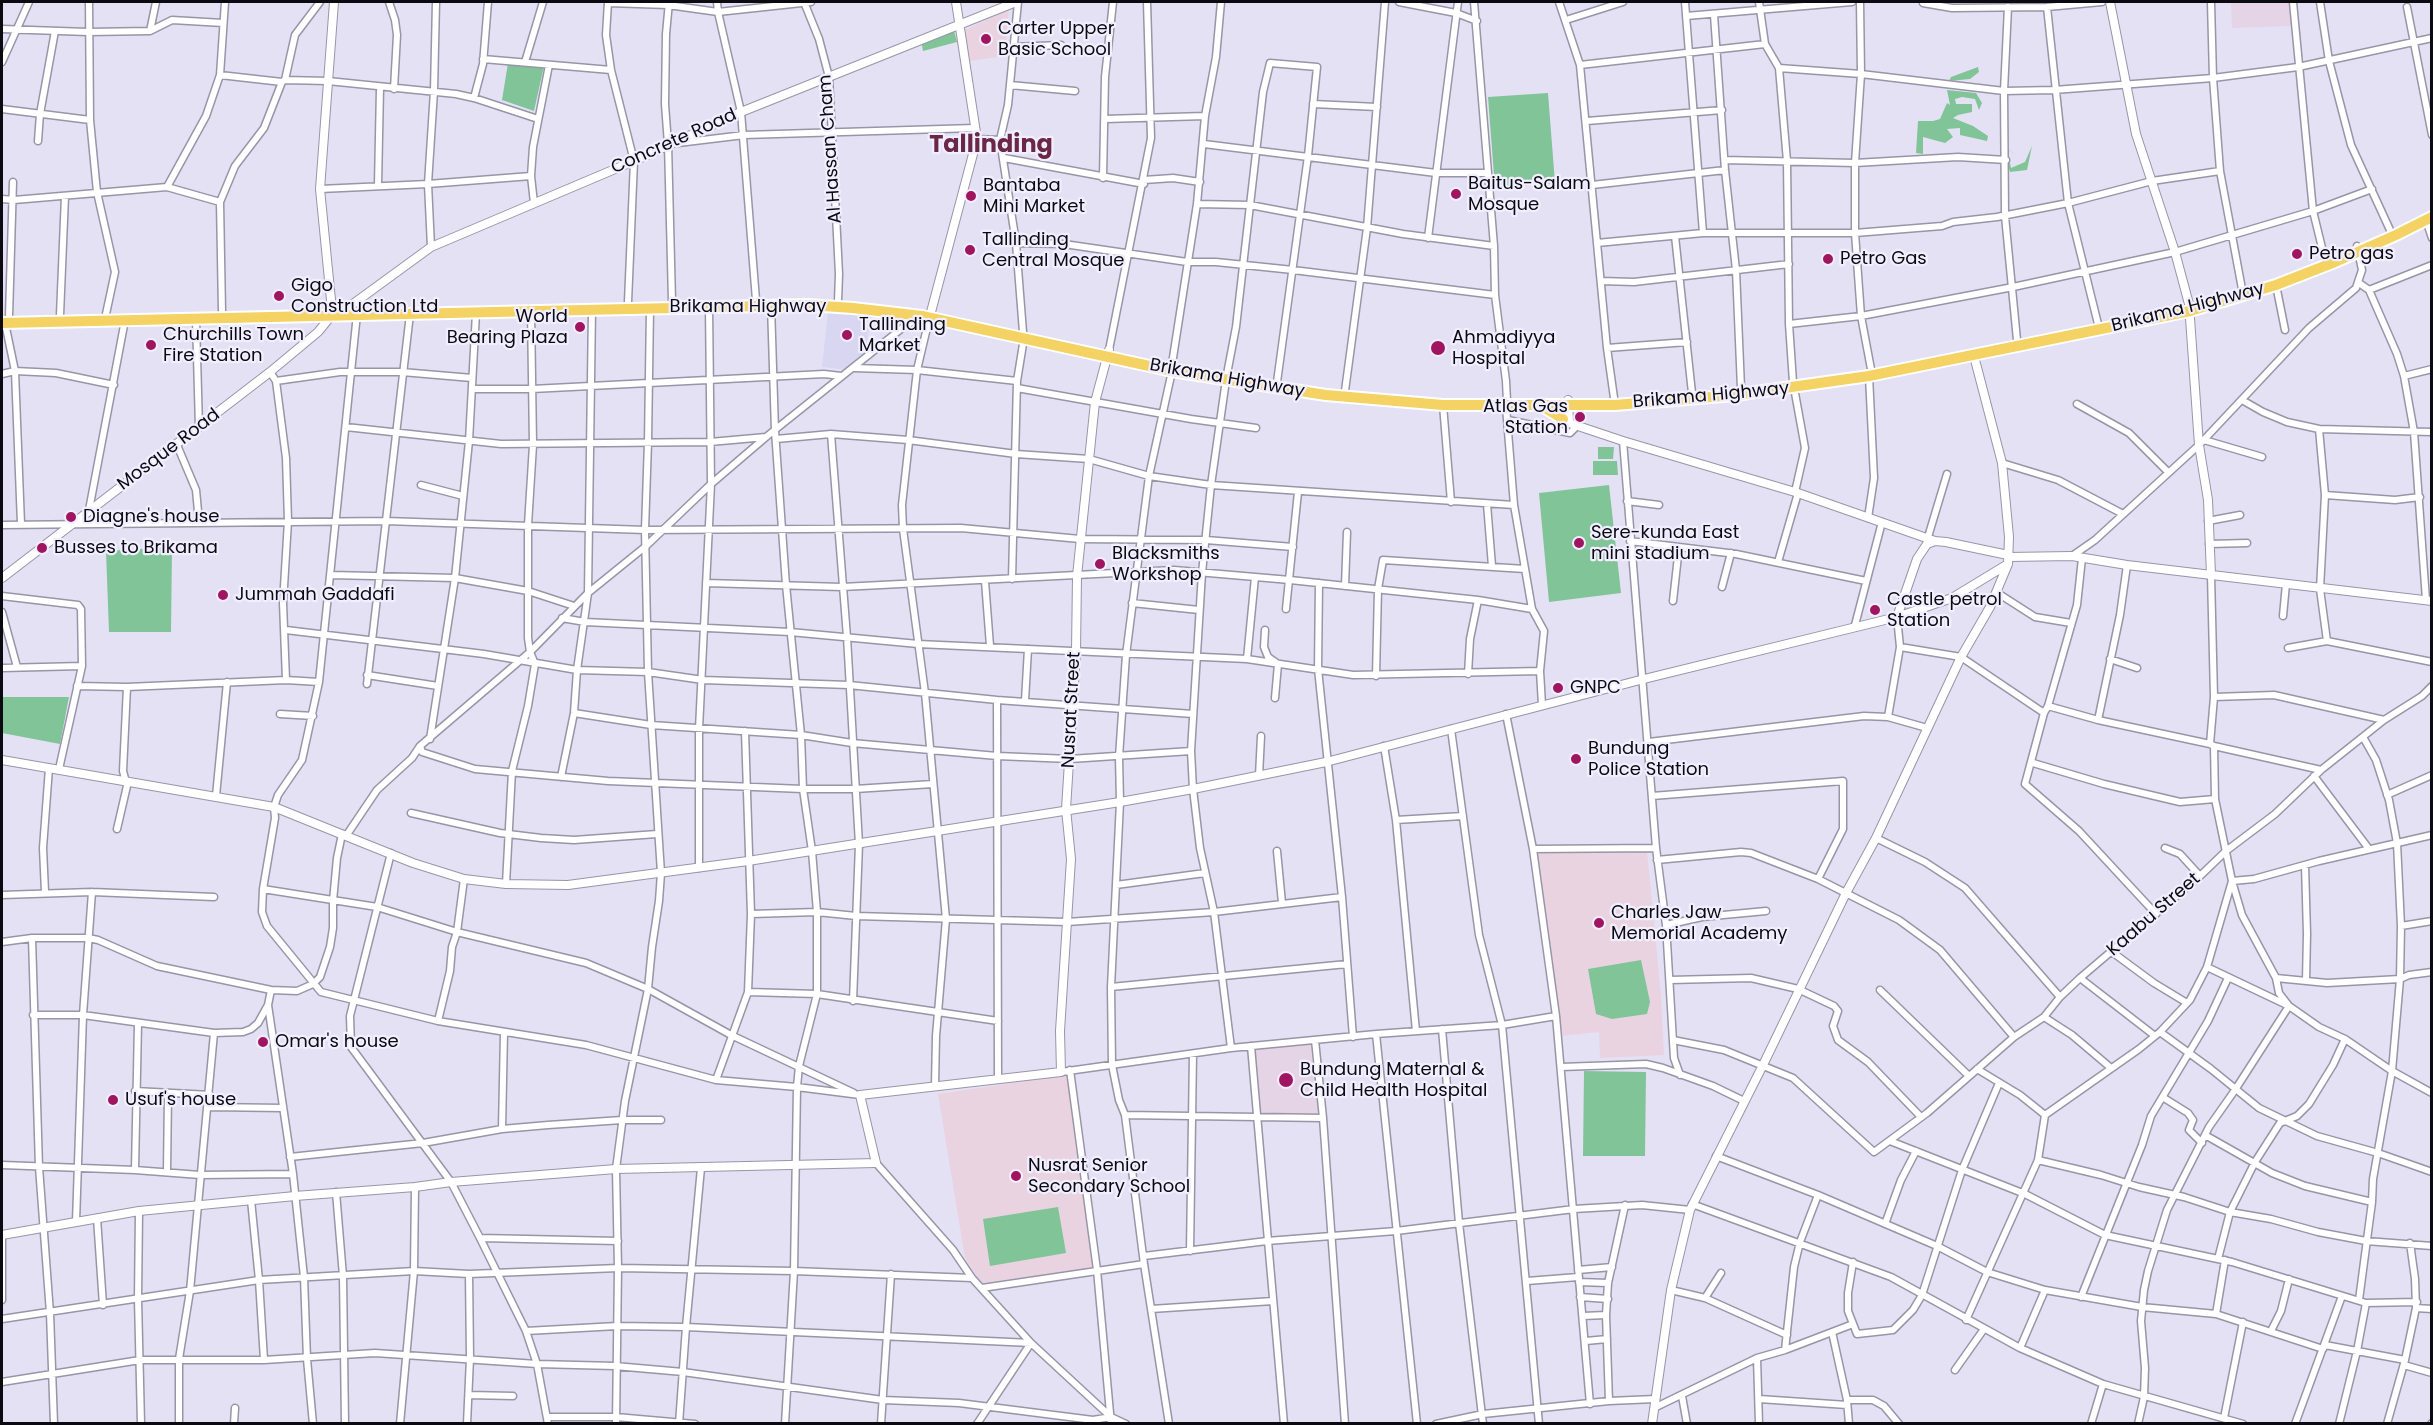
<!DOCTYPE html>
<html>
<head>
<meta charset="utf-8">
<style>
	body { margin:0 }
	#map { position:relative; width:2433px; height:1425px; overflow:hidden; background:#e4e1f5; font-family:Poppins,sans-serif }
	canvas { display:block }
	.frame { position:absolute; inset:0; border:3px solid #0b0a11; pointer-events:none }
</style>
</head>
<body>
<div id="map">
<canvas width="2433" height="1425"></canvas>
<div class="frame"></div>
</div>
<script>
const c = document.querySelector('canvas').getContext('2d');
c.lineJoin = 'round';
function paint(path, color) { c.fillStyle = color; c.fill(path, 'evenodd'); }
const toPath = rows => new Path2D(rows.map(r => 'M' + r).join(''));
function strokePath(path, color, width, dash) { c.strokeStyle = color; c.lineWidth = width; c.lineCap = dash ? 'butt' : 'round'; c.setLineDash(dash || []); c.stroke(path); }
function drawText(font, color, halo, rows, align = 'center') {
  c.font = font + ' Poppins,sans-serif'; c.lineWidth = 4.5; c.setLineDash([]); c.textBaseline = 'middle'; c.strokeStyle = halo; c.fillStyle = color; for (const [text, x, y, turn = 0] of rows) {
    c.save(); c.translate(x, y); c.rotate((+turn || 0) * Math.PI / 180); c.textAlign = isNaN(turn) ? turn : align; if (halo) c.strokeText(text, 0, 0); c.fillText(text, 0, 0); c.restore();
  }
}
paint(toPath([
	[828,311,871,315,865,355,847,370,822,367]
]), '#d9d6f1');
paint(toPath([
	[1009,9,1005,56,969,61,965,30],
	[1582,850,1647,851,1661,995,1664,1055,1600,1058,1599,1032,1560,1036,1535,852],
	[1067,1075,1093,1268,981,1283,965,1258,938,1094]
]), '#e9d3e0');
paint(toPath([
	[2231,2,2292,2,2293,26,2232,28],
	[1310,1041,1319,1115,1260,1112,1254,1048]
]), '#e5d4e6');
paint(toPath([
	[953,27,957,42,923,51,921,40],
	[508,63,544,66,534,111,502,100],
	[1978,67,1979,72,1970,79,1949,81,1951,77],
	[1947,90,1976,93,1982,103,1979,110,1975,99,1962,97,1955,99,1956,104,1972,104,1972,112,1958,115,1953,118,1973,126,1988,136,1987,141,1960,135,1960,128,1947,129,1953,137,1945,143,1923,137,1923,154,1916,153,1918,121,1933,121,1940,119,1947,103,1950,105],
	[1548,93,1555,183,1495,188,1488,97],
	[2002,145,2017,156,2007,149,2011,168,2025,162,2032,146,2027,170,2010,172],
	[1598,447,1614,447,1613,459,1598,459],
	[1593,461,1617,461,1618,475,1593,475],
	[1609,485,1621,593,1549,602,1539,493],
	[172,547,171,632,109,632,106,551],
	[2,697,69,697,60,744,2,733],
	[1641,960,1650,1002,1647,1014,1612,1019,1596,1014,1588,969],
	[1584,1071,1646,1072,1645,1156,1583,1156],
	[1058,1207,1066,1253,990,1266,983,1219]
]), '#81c498');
const minor = toPath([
	[89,2,90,120,97,192,115,272,106,314],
	[389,2,395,20,397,35,394,89],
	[608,2,606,35,611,70,634,161,628,302],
	[669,2,666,34,665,104,668,144,672,301],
	[717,2,718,12,741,112,756,300],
	[804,2,819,39,829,77,839,274,838,301],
	[1018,2,1008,105,1000,140,1016,243,1023,332],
	[1399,2,1456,13,1477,21],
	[1474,2,1494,246,1495,295,1506,381,1507,401],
	[1559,2,1580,65,1607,348,1615,405],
	[1685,2,1703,233],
	[1759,2,1765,44,1779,68,1787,161,1789,324,1793,382,1805,448,1795,492],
	[1860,2,1861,74,1855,163,1855,233,1861,316,1871,369],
	[2211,2,2213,78,2220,171,2242,289],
	[2293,2,2313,211,2325,260],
	[2320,2,2329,61,2351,145,2390,230],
	[608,3,668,5,718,12,811,2],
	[1923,3,1952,8,2047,7,2102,2],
	[2008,7,2004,91,2005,216,2017,340],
	[2047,7,2068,203,2098,324],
	[2407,7,2432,135],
	[1714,15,1725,170,1736,270,1741,388],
	[1686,16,1852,2],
	[1566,20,1623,2],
	[2,29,88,32,150,31,172,20,223,23],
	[150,31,156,2],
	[1013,47,1061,45],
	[483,59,611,70],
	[2,62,29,2],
	[525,62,543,2],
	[1580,65,1765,44],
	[1779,68,1861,74,2004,91,2054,90,2213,78,2298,67,2432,38],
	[220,75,282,82],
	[285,80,328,81,456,94,474,98,538,119],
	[1010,85,1075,91],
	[474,98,483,64,488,2],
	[1313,104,1377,107],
	[2,109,90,120],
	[1105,119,1205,116],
	[1587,121,1722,110],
	[977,139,1000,140],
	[38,141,40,114,55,31],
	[678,143,744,135,975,128],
	[1204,144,1436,173,1487,173],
	[1004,158,1144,184],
	[1725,160,1855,163,1958,157,2006,160],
	[1103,178,1105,77,1113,2],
	[1144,180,1173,178,1200,182],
	[378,185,380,88],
	[1592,185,1725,170],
	[167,187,206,116,220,75,225,2],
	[320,189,428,184,531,176],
	[2,199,14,200,167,187,220,202],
	[534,203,531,176,533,147,549,65],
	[1197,204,1250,205,1403,234,1494,246],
	[2426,220,2432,238],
	[1675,236,1692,393],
	[1428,238,1458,2],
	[1016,243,1064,244,1187,262,1216,262,1293,270,1495,295],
	[1597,243,1703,233,1855,233,1942,226,1953,222,1997,217,2068,203,2152,181,2220,171],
	[431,247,428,184,434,91,436,2],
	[1601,281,1634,282,1789,264],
	[2359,283,2369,290,2397,354,2404,376,2414,432,2426,600],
	[2276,285,2285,330],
	[2369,290,2432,265],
	[771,305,775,431,786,585,801,735,803,789,812,851,817,912,817,994,799,1066,797,1087,794,1271,785,1424],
	[222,312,220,202,235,166,264,128,282,82,285,80,295,35,320,2],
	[357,314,319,682,302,760,278,795,274,807,275,818,263,889,262,912,267,926,321,992,438,1021,586,1045,716,1080,797,1087,860,1095],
	[60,315,65,196],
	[930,315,917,370,902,505,903,529,925,693,946,919,936,1036,935,1086],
	[9,316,13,182],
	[196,320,199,428],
	[5,323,15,371,21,524],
	[1789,324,1861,316,2013,287,2175,252,2313,211,2372,189],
	[1607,348,1687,342],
	[1109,350,1151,138,1147,2],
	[1172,364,1197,204,1205,116,1216,57,1221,2],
	[854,368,917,370,1017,381],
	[270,372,276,381,286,458,288,521,283,603,286,680],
	[2,374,15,371,56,373,114,385],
	[1227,374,1236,327,1263,92,1270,63,1317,67,1308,156,1277,382],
	[2404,376,2432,369],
	[1226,380,1211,485,1202,573,1191,751,1193,789,1200,848,1214,912,1231,1048],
	[276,381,340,372,402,372,472,378],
	[1017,388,1191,419,1256,428],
	[473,389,532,389,824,374,841,376],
	[1345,391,1367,228,1385,2],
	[2242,400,2263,412,2287,422,2319,429,2432,432],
	[2077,404,2129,433,2168,472],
	[1443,405,1451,502],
	[1506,407,1514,505,1532,609],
	[1508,420,1570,433,1578,425],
	[346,427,501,444,710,442,766,437],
	[2319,429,2325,495,2320,589,2327,641,2432,662],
	[831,434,847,637,859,844,853,1001],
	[776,439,831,434,908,440,1016,454,1089,459,1149,476,1211,485,1514,505],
	[2204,440,2262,457],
	[1623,441,1656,848,1666,925,1674,1058,1680,1075],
	[177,445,196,490,199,522],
	[2002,463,2058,480,2123,514],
	[421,485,463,496],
	[2325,495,2395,500,2420,497],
	[1627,501,1659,505],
	[1487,504,1492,566],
	[89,510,125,320],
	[1868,518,1874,478,1869,376],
	[2208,521,2240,515],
	[2,525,386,521,645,530,961,528,1080,539,1206,540,1293,547],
	[1928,537,1947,474],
	[1630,541,1736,554,1866,581],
	[2209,544,2247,543],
	[2072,556,2095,540,2199,445,2309,328,2356,288,2362,270,2357,246],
	[1778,562,1798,493],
	[331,575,455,578,528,591,574,606],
	[2211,575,2214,697,2210,744,2214,746,2215,799,2232,881,2242,915,2276,978,2279,993,2289,1006],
	[1012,579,1017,381,1024,338],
	[985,581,990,646],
	[706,583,842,587,1174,570,1290,580,1478,600,1532,609,1544,631,1540,671,1542,705],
	[1319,583,1318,669,1342,897,1353,1037],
	[1345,586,1347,532],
	[1722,587,1731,553],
	[1996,592,2035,617,2071,623],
	[2,596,78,605,81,609,82,666,59,769],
	[1673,601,1679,547],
	[1132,603,1199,610],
	[1286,609,1298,492],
	[2,612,17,667],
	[2283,616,2286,584],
	[562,618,585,622,790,632,918,644,1247,659,1353,675,1540,671],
	[1855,625,1882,522],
	[286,630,484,654,577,670,648,672,703,680,849,685,997,700,1193,714],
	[1265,630,1264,647,1268,657,1278,664,1275,698],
	[1900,647,1961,657,2044,713],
	[2288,648,2327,641],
	[1247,659,1255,577],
	[2110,659,2137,668],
	[2,668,82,666],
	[1468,674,1470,639,1478,600],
	[367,675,438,686],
	[1376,676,1378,589,1383,560,1525,569],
	[367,684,410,314],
	[77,686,127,687,286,680,319,682],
	[2214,697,2274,695,2384,720],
	[997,700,998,1078],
	[1025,701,1028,649],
	[2048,706,2077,605,2082,558],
	[574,713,651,725,801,735,852,743,997,756,1070,759,1191,751],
	[280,714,313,716],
	[1506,714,1533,849,1556,1016,1590,1404],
	[1888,717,1900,647,1897,617],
	[2098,720,2120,615,2127,565],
	[1451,729,1479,935,1502,1025,1539,1424],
	[430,739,455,578,469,441,476,313],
	[1649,742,1864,716,1888,717,1927,728],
	[420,746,422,752,475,769,608,781,803,789,855,789,933,784],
	[1384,746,1396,820,1416,1031],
	[2214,746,2321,770],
	[2033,763,2104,784,2180,802,2215,799],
	[1259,776,1261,736],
	[2314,776,2369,849],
	[561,777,574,713,577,670,588,593,592,309],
	[2387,795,2432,775],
	[216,796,227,682],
	[1652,796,1843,781,1843,829,1818,879],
	[411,813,500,833,541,838,574,840,657,834],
	[1396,820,1463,816],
	[117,829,127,786,123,771,127,687],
	[346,836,377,790,412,758,420,746,530,652,588,593,646,546,711,484,766,437,906,325,920,318],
	[1876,838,1925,862,1965,888,2060,997],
	[2165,848,2180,854,2200,876],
	[1533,849,1656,848],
	[1277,851,1282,903],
	[391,853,350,1016,351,1047,451,1182,480,1238,526,1331,537,1364,548,1424],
	[1657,860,1741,852,1751,853,1818,879,1899,920,1940,950,2014,1037],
	[2305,865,2307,934,2306,981],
	[699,868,699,729,711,484,709,307],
	[506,884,512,771,528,706,535,664,530,652,528,638,528,525,533,445,531,311],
	[1116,885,1205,873],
	[263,889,377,907,457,932,586,963,648,989,731,1035,854,1093],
	[45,892,43,848,49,768],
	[2,895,92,892,214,897],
	[751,914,817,912,856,916,1067,922,1214,912,1342,897],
	[2156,914,2079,831,2025,784,2044,713,2048,706,2098,720,2210,744],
	[1666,925,1702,917,1766,911],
	[2401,926,2432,921],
	[32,938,39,1167,50,1313,54,1424],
	[2,942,32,938,88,938,98,940,157,966,271,990,297,991,313,984,320,977,330,947,333,928,333,901,337,858,342,834],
	[2112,952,2154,983,2187,1003],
	[2207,967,2289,1006,2319,1027,2345,1039,2392,1071,2432,1093],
	[2080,978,2155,1036],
	[2276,978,2327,983,2400,979,2409,975,2432,972],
	[1670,980,1751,978,1798,989,1834,1006,1838,1011,1833,1026,1838,1040,1868,1062,1921,1117],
	[1111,987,1347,964],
	[1880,990,1969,1076],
	[748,992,817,994,998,1021],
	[268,1005,293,1174,304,1277,307,1359,313,1424],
	[33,1015,83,1015,214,1033,243,1032,251,1029,258,1023,268,1005,271,990],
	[2044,1017,2072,1035,2111,1068],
	[438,1021,450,971,452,947,457,932,464,879],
	[1442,1029,1459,1223,1483,1424],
	[2160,1032,2211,1069,2259,1108,2317,1136,2378,1153,2432,1172],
	[1376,1034,1417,1424],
	[1315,1040,1323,1118,1345,1424],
	[1673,1040,1724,1050,1793,1078,1874,1152,1927,1113,2014,1037,2044,1017,2060,997,2080,978,2200,876,2226,851,2275,814,2321,770,2384,720,2422,696,2432,686],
	[1251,1046,1284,1424],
	[1561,1067,1646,1064,1663,1068,1713,1086,1744,1101],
	[1070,1070,1097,1270,1111,1424],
	[1061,1072,1231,1048,1376,1034,1502,1025,1556,1016],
	[716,1080,748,992,751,914,745,731],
	[135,1091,210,1095],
	[2164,1098,2188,1113,2193,1120,2189,1130,2202,1143],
	[208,1107,283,1108],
	[1125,1115,1119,1100,1112,1065,1111,987,1120,802,1119,757,1126,655,1149,476,1172,371],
	[2045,1115,2139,1049,2160,1032,2190,1000,2207,967,2232,881,2254,879,2319,861,2432,835],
	[502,1129,504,1032],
	[2205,1135,2272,1173,2305,1186,2372,1202],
	[1890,1141,2025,1194,2105,1235,2232,1262,2366,1303,2417,1302],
	[1716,1156,1818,1195,1937,1246,1987,1272,2045,1290,2142,1307,2216,1314,2323,1349],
	[290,1157,423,1143,502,1129,548,1125,622,1120,661,1120],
	[2038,1160,2101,1175,2139,1187,2184,1197,2230,1212,2271,1219,2318,1232,2366,1241,2432,1246],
	[876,1163,953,1250,972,1278,1031,1343,1111,1417,1126,1424],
	[2,1165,135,1170,200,1175,293,1174],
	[701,1168,686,1327,1031,1343],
	[135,1170,138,1023],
	[167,1172,168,1093],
	[336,1192,343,1276,345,1424],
	[251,1200,259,1280,264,1360],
	[1692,1204,1891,1277,2020,1348,2103,1384,2243,1424],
	[139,1211,138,1299,141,1424],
	[97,1218,103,1305],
	[76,1222,83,1015,92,892],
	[1885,1224,1901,1180,1916,1151],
	[480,1238,618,1241],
	[1190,1251,1193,1054],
	[1144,1256,1267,1241,1396,1231,1574,1209,1642,1205,1690,1210],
	[2218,1259,2230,1212,2255,1162,2280,1123,2297,1116,2309,1104,2333,1065,2345,1039],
	[1853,1262,1848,1293,1848,1311,1857,1334,1893,1330,1913,1310,1922,1295,1962,1170,1999,1083],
	[1578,1270,1612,1267],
	[1527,1281,1578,1277],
	[1579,1282,1608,1283],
	[982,1288,1144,1264],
	[1671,1290,1705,1298,1787,1335],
	[1580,1297,1608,1299],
	[2081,1297,2142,1145,2151,1116,2208,1021,2228,978],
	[1705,1298,1721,1273],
	[2,1300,2,1235],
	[2359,1300,2372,1202,2373,1179,2392,1071,2400,979,2401,926,2397,843,2389,800,2376,760,2363,737],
	[2416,1308,2432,1309],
	[1151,1309,1273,1301],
	[2216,1314,2225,1260],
	[1583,1316,1606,1315],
	[2,1319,259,1280,414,1271,469,1274,618,1268,794,1271,972,1278],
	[1966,1320,2038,1160,2045,1115,2020,1095,1977,1069],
	[526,1331,617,1326,686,1327,679,1424],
	[2271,1331,2281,1311,2289,1279],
	[1832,1332,1847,1400,1849,1424],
	[1586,1341,1607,1339],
	[2325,1345,2405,1360],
	[2020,1348,2045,1290],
	[1785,1350,1794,1267,1800,1242,1818,1195],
	[1757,1358,1759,1424],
	[2404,1365,2432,1373],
	[1955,1370,1984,1329],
	[2,1382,140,1360,264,1360,375,1353,537,1364,615,1366,683,1372,883,1400,959,1403,1093,1420,1111,1417],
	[469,1395,513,1396],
	[1682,1396,1687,1424],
	[1759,1399,1847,1405],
	[1847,1400,1873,1400,1884,1406,1899,1424],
	[1609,1401,1606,1315,1608,1283,1625,1205],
	[1654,1408,1757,1358,1785,1350,1853,1324],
	[547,1417,616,1417,695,1424],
	[2224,1418,2243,1322],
	[179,1424,179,1359,190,1291,214,1033],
	[234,1424,235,1408],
	[400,1424,414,1271,415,1187],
	[467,1424,470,1358,469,1274],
	[616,1424,618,1268,616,1169,625,1101,648,989,652,947,659,901,661,873,648,672,645,530,648,442,650,308],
	[881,1424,891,1274],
	[977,1424,1031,1343],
	[1169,1424,1144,1264,1125,1115,1323,1118],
	[1436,1424,1483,1414,1609,1401,1655,1399],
	[2091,1424,2103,1384],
	[2138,1424,2144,1397,2145,1368,2141,1321,2144,1290,2148,1271,2167,1210,2209,1127,2235,1090,2289,1006],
	[2295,1424,2342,1296],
	[2339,1424,2357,1351,2366,1303],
	[2387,1424,2405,1360,2416,1308,2415,1279,2410,1243],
	[2431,1424,2432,1423]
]);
const tertiary = toPath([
	[2110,2,2136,134,2175,252,2189,304,2199,445,2208,500,2211,575],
	[346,309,431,247,634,161,741,112,1016,2],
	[332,310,320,189,334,2],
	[931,312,977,139,956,2],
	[1568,400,1569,422],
	[1562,417,1566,422,1623,441,1795,492,1935,541],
	[2008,557,2072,556,2127,565,2432,601],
	[2,578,270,372,318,332,331,316],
	[1897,617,1917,559,1927,544,1935,541,1946,542,2008,555],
	[2,760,274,807,413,863,464,879,506,884,568,885,748,861,1120,802,1193,789,1326,762,1644,679,1897,617,1952,598,2008,564],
	[2,1235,139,1211,295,1196,415,1187,451,1182,616,1169,876,1163,860,1095,1061,1072,1060,1031,1071,859,1066,809,1076,652,1077,576,1095,402,1109,350],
	[1652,1424,1671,1290,1690,1210,1763,1065,1846,893,1876,838,1961,657,1990,607,2008,564,2009,537,2002,463,1974,356]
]);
const trunk = toPath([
	[2,323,808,305,853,308,922,316,1172,371,1326,395,1443,405,1615,405,1735,395,1869,376,2190,311,2276,285,2335,262,2396,235,2432,217],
	[1542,406,1563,419]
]);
strokePath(minor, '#9895a7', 9);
strokePath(tertiary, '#9895a7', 10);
strokePath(trunk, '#fff', 14);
strokePath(minor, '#fff', 6);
strokePath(tertiary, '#fff', 8);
strokePath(trunk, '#f4d263', 10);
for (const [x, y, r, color] of [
	[986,39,6,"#a01560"],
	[1456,194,6,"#a01560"],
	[971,196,6,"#a01560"],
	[970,250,6,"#a01560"],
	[2297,254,6,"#a01560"],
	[1828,259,6,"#a01560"],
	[279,296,6,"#a01560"],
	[580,327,6,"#a01560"],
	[847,335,6,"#a01560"],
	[151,345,6,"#a01560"],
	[1438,348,8,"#a01560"],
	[1580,417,6,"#a01560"],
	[71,517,6,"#a01560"],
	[1579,543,6,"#a01560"],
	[42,548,6,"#a01560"],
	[1100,564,6,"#a01560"],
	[223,595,6,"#a01560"],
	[1875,610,6,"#a01560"],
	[1558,688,6,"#a01560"],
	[1576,759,6,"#a01560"],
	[1599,923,6,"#a01560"],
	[263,1042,6,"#a01560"],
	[1286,1080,8,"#a01560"],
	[113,1100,6,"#a01560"],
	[1016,1176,6,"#a01560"]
]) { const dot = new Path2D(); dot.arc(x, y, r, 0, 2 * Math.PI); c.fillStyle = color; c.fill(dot); strokePath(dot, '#f1efff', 2); }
drawText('18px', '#0b0a11', '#f1efff', [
	["Carter Upper",998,29],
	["Basic School",998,50],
	["Baitus-Salam",1468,184],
	["Mosque",1468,205],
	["Bantaba",983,186],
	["Mini Market",983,207],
	["Tallinding",982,240],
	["Central Mosque",982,261],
	["Petro gas",2309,254],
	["Petro Gas",1840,259],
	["Gigo",291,286],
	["Construction Ltd",291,307],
	["World",568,317,"right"],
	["Bearing Plaza",568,338,"right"],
	["Tallinding",859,325],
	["Market",859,346],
	["Churchills Town",163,335],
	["Fire Station",163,356],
	["Ahmadiyya",1452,338],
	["Hospital",1452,359],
	["Atlas Gas",1568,407,"right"],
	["Station",1568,428,"right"],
	["Diagne's house",83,517],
	["Sere-kunda East",1591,533],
	["mini stadium",1591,554],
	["Busses to Brikama",54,548],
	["Blacksmiths",1112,554],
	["Workshop",1112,575],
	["Jummah Gaddafi",235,595],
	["Castle petrol",1887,600],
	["Station",1887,621],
	["GNPC",1570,688],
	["Bundung",1588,749],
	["Police Station",1588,770],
	["Charles Jaw",1611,913],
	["Memorial Academy",1611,934],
	["Omar's house",275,1042],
	["Bundung Maternal &",1300,1070],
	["Child Health Hospital",1300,1091],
	["Usuf's house",125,1100],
	["Nusrat Senior",1028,1166],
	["Secondary School",1028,1187]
], 'left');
drawText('18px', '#0b0a11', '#f1efff', [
	["Concrete Road",674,142,-24],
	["Al Hassan Cham",831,149,-94],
	["Brikama Highway",748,307],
	["Brikama Highway",2188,308,-14],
	["Brikama Highway",1227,379,10],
	["Brikama Highway",1711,396,-5],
	["Mosque Road",169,450,-37],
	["Nusrat Street",1072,710,-87],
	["Kaabu Street",2154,915,-41]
]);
drawText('bold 24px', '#6a2846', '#f1efff', [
	["Tallinding",991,146]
]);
</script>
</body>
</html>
